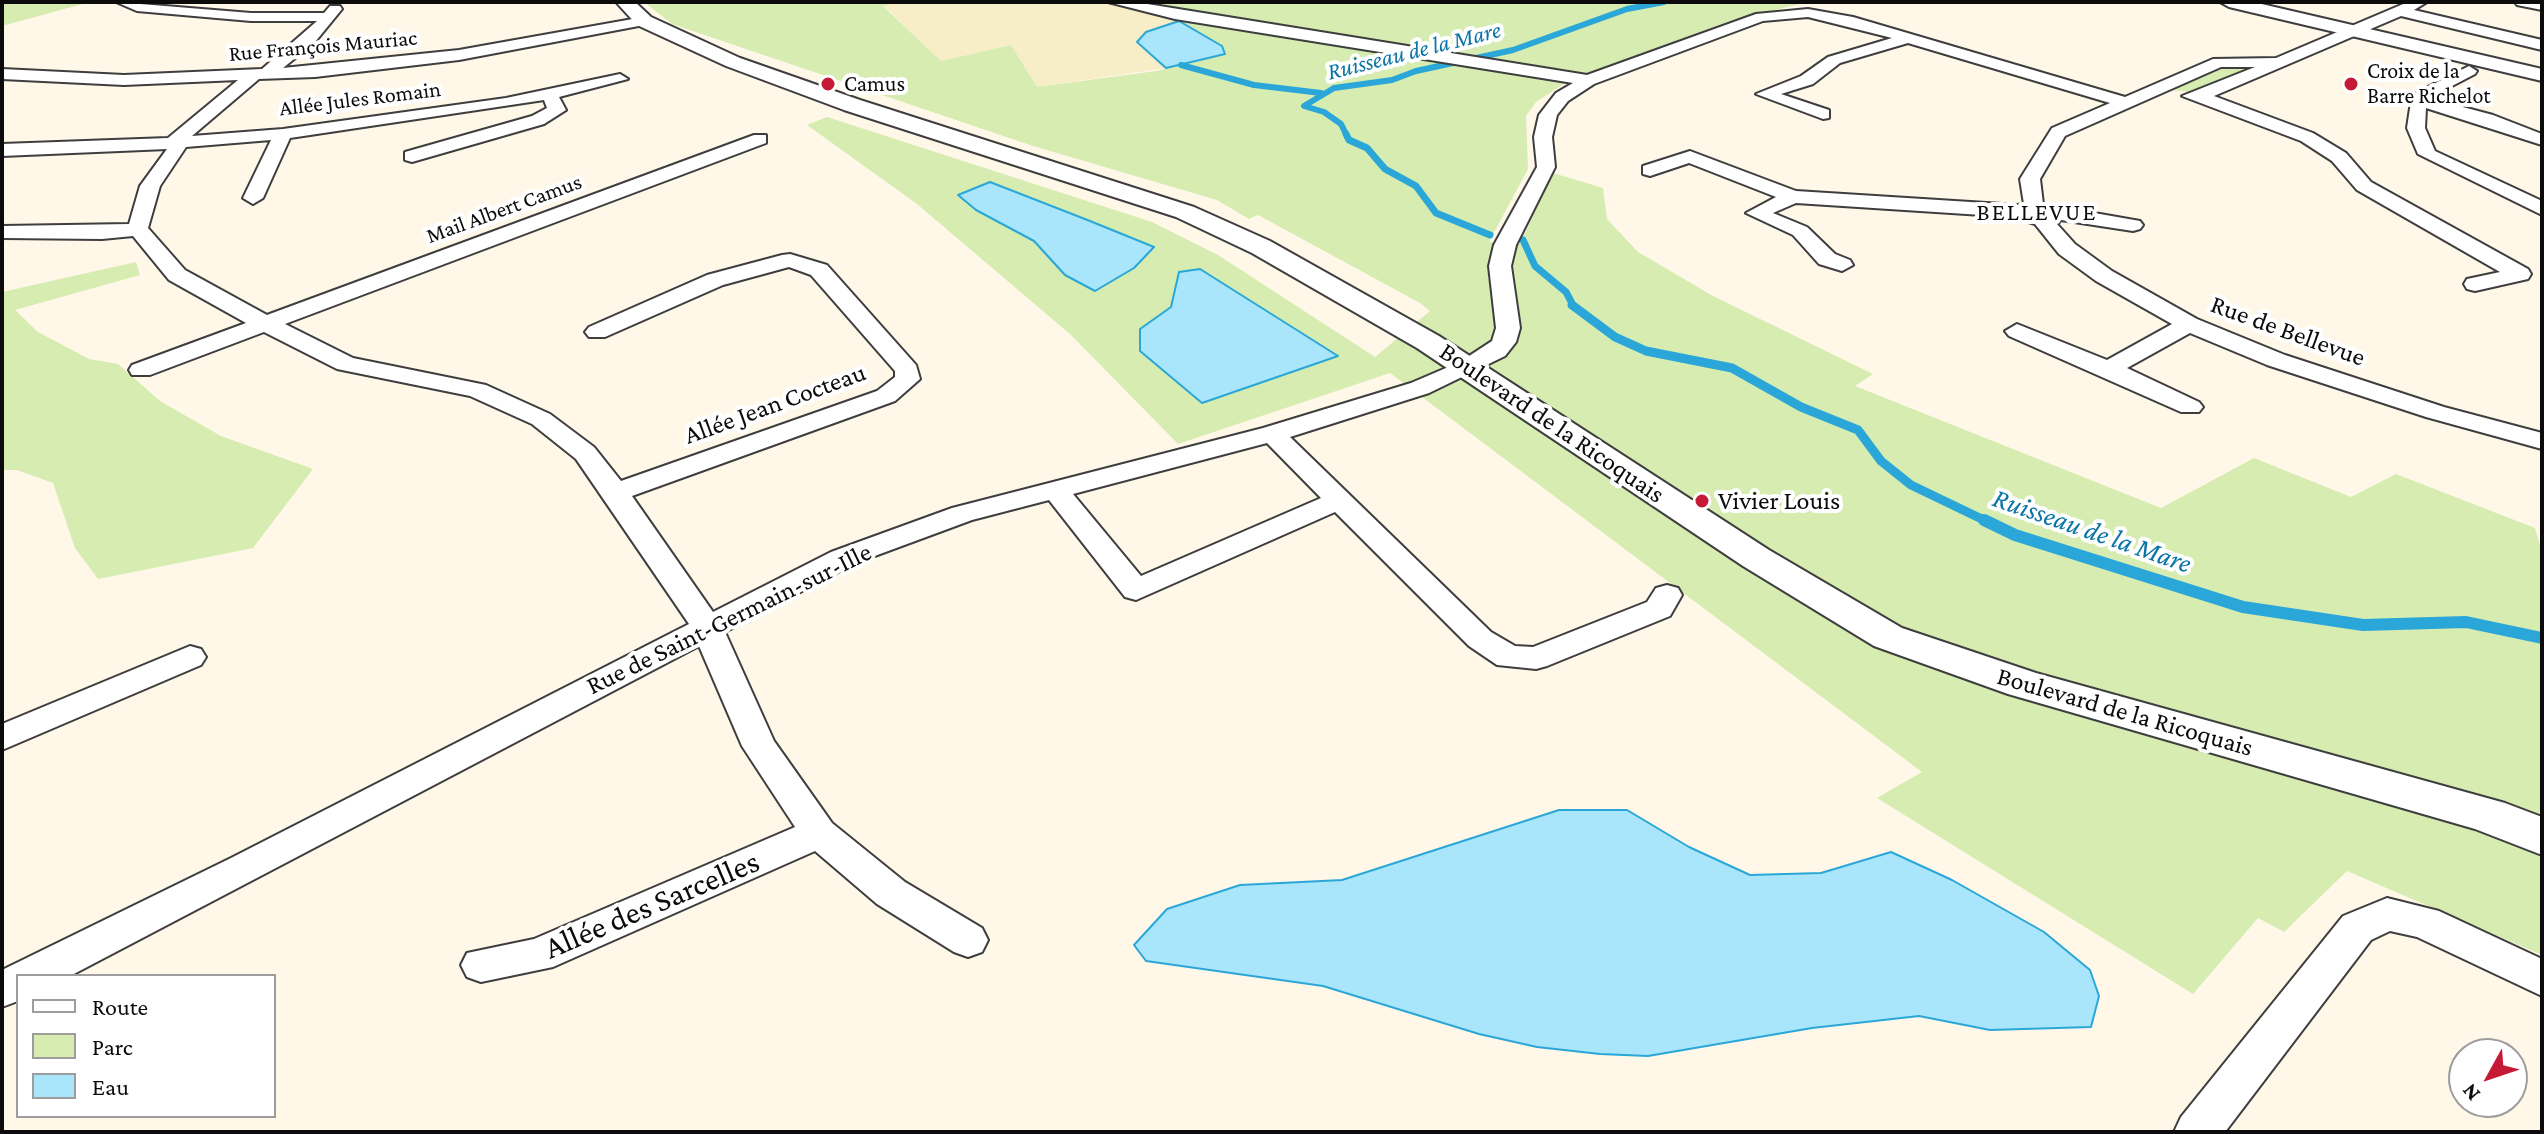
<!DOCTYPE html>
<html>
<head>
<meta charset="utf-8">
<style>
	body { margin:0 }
	#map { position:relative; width:2544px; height:1134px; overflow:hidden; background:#fff8e9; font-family:"Crimson Pro",serif }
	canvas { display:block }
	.frame { position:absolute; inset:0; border:4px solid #0b0b0b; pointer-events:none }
	.legend { position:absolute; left:16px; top:974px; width:260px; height:144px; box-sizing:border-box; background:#fff; border:2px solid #9d9d9d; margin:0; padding:10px 14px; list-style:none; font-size:24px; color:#0b0b0b }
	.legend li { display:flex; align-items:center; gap:16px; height:40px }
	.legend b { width:40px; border:2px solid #9d9d9d }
	.north { position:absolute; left:2448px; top:1038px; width:80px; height:80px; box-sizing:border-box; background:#fff; border:2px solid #9d9d9d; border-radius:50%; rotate:230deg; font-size:22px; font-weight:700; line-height:32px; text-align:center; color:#0b0b0b }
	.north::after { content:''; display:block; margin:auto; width:28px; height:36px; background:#c61935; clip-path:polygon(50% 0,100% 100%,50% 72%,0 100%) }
</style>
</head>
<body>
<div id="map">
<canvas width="2544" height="1134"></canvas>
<div class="frame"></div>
<ul class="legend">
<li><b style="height:10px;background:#fff"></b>Route</li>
<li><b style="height:22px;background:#d6ecb0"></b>Parc</li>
<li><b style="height:22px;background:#a9e6fb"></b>Eau</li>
</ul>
<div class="north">N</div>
</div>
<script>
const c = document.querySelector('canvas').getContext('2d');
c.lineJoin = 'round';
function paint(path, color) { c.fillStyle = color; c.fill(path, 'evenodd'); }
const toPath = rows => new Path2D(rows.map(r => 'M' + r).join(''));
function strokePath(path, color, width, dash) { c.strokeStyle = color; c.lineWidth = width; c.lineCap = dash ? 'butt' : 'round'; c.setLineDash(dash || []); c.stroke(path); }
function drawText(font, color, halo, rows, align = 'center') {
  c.font = font + ' "Crimson Pro",serif'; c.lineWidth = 8; c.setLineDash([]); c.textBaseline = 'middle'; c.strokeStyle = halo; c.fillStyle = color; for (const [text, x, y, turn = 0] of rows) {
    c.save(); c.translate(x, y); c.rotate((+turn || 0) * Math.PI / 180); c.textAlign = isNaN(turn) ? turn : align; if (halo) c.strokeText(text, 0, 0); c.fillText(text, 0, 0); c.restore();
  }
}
paint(toPath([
	[897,2,1133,2,1193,16,1146,32,1137,42,1166,68,1037,87,1011,45,941,61,883,5]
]), '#f7eec7');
paint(toPath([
	[2,2,90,2,2,26],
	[644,2,897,2,883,6,941,61,1011,45,1037,87,1156,71,1224,54,1222,46,1178,21,1186,19,1568,81,1536,102,1526,116,1528,169,1489,242,1520,244,1553,173,1603,188,1607,219,1638,252,1713,296,1873,374,1855,386,2161,508,2254,458,2351,497,2396,474,2535,528,2542,552,2542,955,2347,871,2284,932,2258,918,2193,994,1877,798,1922,772,1390,373,1178,444,1071,335,917,204,807,125,827,117,1152,222,1218,255,1375,357,1430,311,1420,303,1258,215,1249,219,1217,200,1033,146,672,24],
	[1133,2,1808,2,1730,21,1585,74],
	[2226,63,2251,68,2195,93,2166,89],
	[136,262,140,275,15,310,38,332,89,359,118,364,160,401,221,436,313,469,253,548,98,579,75,548,53,483,17,470,2,470,2,292]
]), '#d6ecb0');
const water = toPath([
	[1179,21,1222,46,1225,54,1166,68,1137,42,1146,32,1179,21],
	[990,182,1090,221,1154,247,1134,268,1095,291,1065,275,1034,241,976,210,958,195,990,182],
	[1200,269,1338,356,1202,403,1140,351,1140,329,1171,307,1179,272,1200,269],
	[1559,810,1627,810,1689,847,1750,875,1821,873,1891,852,1952,880,2044,932,2090,970,2099,996,2091,1027,1990,1030,1919,1016,1812,1028,1648,1056,1600,1054,1537,1047,1479,1034,1323,986,1146,961,1134,945,1167,909,1240,885,1342,880,1559,810]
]);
paint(water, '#a9e6fb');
strokePath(water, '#2aa7d8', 2);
strokePath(toPath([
	[1181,65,1254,85,1321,93],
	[1347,136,1341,124,1324,112,1304,106,1334,88,1392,80,1416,71,1513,50,1627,9,1664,2]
]), '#2aa7d8', 6);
strokePath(toPath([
	[1346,134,1349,140,1367,148,1385,169,1416,186,1436,213,1490,235],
	[1523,240,1535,266,1566,292,1574,307]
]), '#2aa7d8', 7);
strokePath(toPath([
	[1572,305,1615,337,1646,351,1732,368,1801,407,1858,430,1881,461,1911,485,1988,522]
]), '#2aa7d8', 9);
strokePath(toPath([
	[1984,520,2015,535,2243,607,2363,625,2466,622,2542,638]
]), '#2aa7d8', 12);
const minor = toPath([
	[116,2,251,13,324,13,330,6,340,6,342,9,315,42,283,68,459,50,644,17,651,21,644,25,459,60,315,77,259,79,192,136,283,129,506,98,620,74,628,79,559,97,566,110,544,124,412,162,405,160,405,152,532,116,547,108,544,100,290,138,263,198,253,204,243,198,271,140,186,147,160,186,148,228,185,270,267,315,754,135,766,135,766,143,285,324,353,358,486,385,550,414,594,447,621,481,877,391,895,377,895,371,811,275,789,267,723,285,605,337,589,337,585,332,589,327,707,275,782,255,790,254,827,265,916,365,920,379,895,401,632,496,713,612,831,552,952,508,1263,428,1411,383,1460,362,1492,341,1496,328,1489,266,1494,245,1537,167,1534,137,1539,115,1556,93,1573,83,1175,19,1108,2,1135,2,1587,75,1756,14,1808,9,1853,17,2125,97,2213,59,2276,58,2408,2,2427,2,2414,10,2542,40,2542,50,2401,16,2214,96,2313,133,2346,153,2371,182,2528,269,2531,274,2528,279,2475,291,2467,289,2464,284,2467,279,2500,272,2357,190,2332,161,2301,141,2182,96,2255,67,2221,67,2065,136,2040,179,2043,204,2140,221,2143,225,2140,229,2133,231,2061,220,2057,224,2075,244,2112,271,2197,319,2285,355,2444,407,2542,433,2542,449,2426,417,2267,365,2190,333,2127,368,2199,402,2203,407,2199,412,2181,412,2009,336,2005,331,2017,324,2107,360,2172,324,2096,281,2059,254,2035,224,2013,217,1796,203,1773,213,1807,227,1835,254,1850,260,1853,265,1842,271,1819,264,1793,235,1746,213,1776,197,1689,163,1650,176,1643,174,1643,166,1690,151,1796,191,2018,205,2024,204,2020,179,2052,128,2110,103,1908,43,1840,63,1813,84,1781,94,1829,110,1829,118,1823,119,1756,94,1801,76,1828,57,1892,38,1808,17,1763,21,1594,84,1568,101,1557,115,1552,137,1555,167,1516,245,1511,266,1520,328,1516,342,1505,356,1429,393,1290,437,1491,632,1515,646,1533,647,1647,602,1656,588,1667,585,1678,588,1682,595,1670,616,1547,666,1536,669,1497,665,1469,646,1335,512,1136,600,1125,597,1049,500,972,520,853,564,725,632,774,741,832,823,905,882,982,928,988,940,982,952,968,957,954,952,877,904,815,851,553,967,481,982,467,977,461,965,467,953,534,939,795,827,742,746,699,646,70,976,18,976,18,1001,2,1007,2,970,231,858,689,624,576,459,532,424,470,396,337,369,264,332,150,375,132,375,129,370,132,365,246,323,169,280,133,236,102,239,2,238,2,226,129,224,140,186,167,149,2,156,2,144,168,138,238,80,124,85,2,79,2,69,124,75,262,69,317,21,251,21,137,11,116,2],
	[1267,443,1321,498,1141,576,1073,494,1267,443],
	[2515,2,2542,2,2542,10,2517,5,2515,2],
	[2469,66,2477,71,2475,74,2429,98,2493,115,2542,134,2542,145,2426,108,2425,128,2435,151,2542,201,2542,215,2418,154,2407,128,2412,95,2469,66],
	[190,646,201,649,206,657,201,665,2,750,2,724,190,646],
	[2387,898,2439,911,2542,959,2542,996,2417,937,2390,931,2371,940,2225,1132,2174,1132,2181,1117,2343,916,2387,898]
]);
const tertiary = toPath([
	[616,2,635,2,651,17,740,58,860,100,1194,207,1270,241,1439,336,1769,550,1902,628,2036,673,2505,803,2542,817,2542,855,2475,829,2008,694,1874,646,1743,566,1417,348,1252,253,1176,217,844,110,726,66,637,25,616,2],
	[2220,2,2253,2,2542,69,2542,81,2229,7,2220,2]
]);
strokePath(minor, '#3e3e3e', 4);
strokePath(tertiary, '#3e3e3e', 4);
paint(minor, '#fff');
paint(tertiary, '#fff');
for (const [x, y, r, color] of [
	[828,84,8,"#c61935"],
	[2351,84,8,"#c61935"],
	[1702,501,8,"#c61935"]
]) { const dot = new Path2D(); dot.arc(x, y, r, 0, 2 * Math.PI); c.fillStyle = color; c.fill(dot); strokePath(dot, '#fff', 3); }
drawText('22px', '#0b0b0b', '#fff', [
	["Rue François Mauriac",323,46,-5],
	["Allée Jules Romain",360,99,-7],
	["Mail Albert Camus",504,209,-20]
]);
drawText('22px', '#0b0b0b', '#fff', [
	["Croix de la",2367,71],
	["Barre Richelot",2367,96],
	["Camus",844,84]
], 'left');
drawText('italic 24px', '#0b74a6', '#fff', [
	["Ruisseau de la Mare",1414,51,-14]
]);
c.letterSpacing = '2px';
drawText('24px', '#0b0b0b', '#fff', [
	["BELLEVUE",2037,213]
]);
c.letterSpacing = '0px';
drawText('26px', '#0b0b0b', '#fff', [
	["Rue de Bellevue",2288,331,20],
	["Allée Jean Cocteau",775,404,-20],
	["Boulevard de la Ricoquais",1552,423,34],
	["Rue de Saint-Germain-sur-Ille",729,619,-26],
	["Boulevard de la Ricoquais",2125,712,16]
]);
drawText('26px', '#0b0b0b', '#fff', [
	["Vivier Louis",1718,501]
], 'left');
drawText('italic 28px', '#0b74a6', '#fff', [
	["Ruisseau de la Mare",2092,531,19]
]);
drawText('32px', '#0b0b0b', '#fff', [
	["Allée des Sarcelles",652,905,-23]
]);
</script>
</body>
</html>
